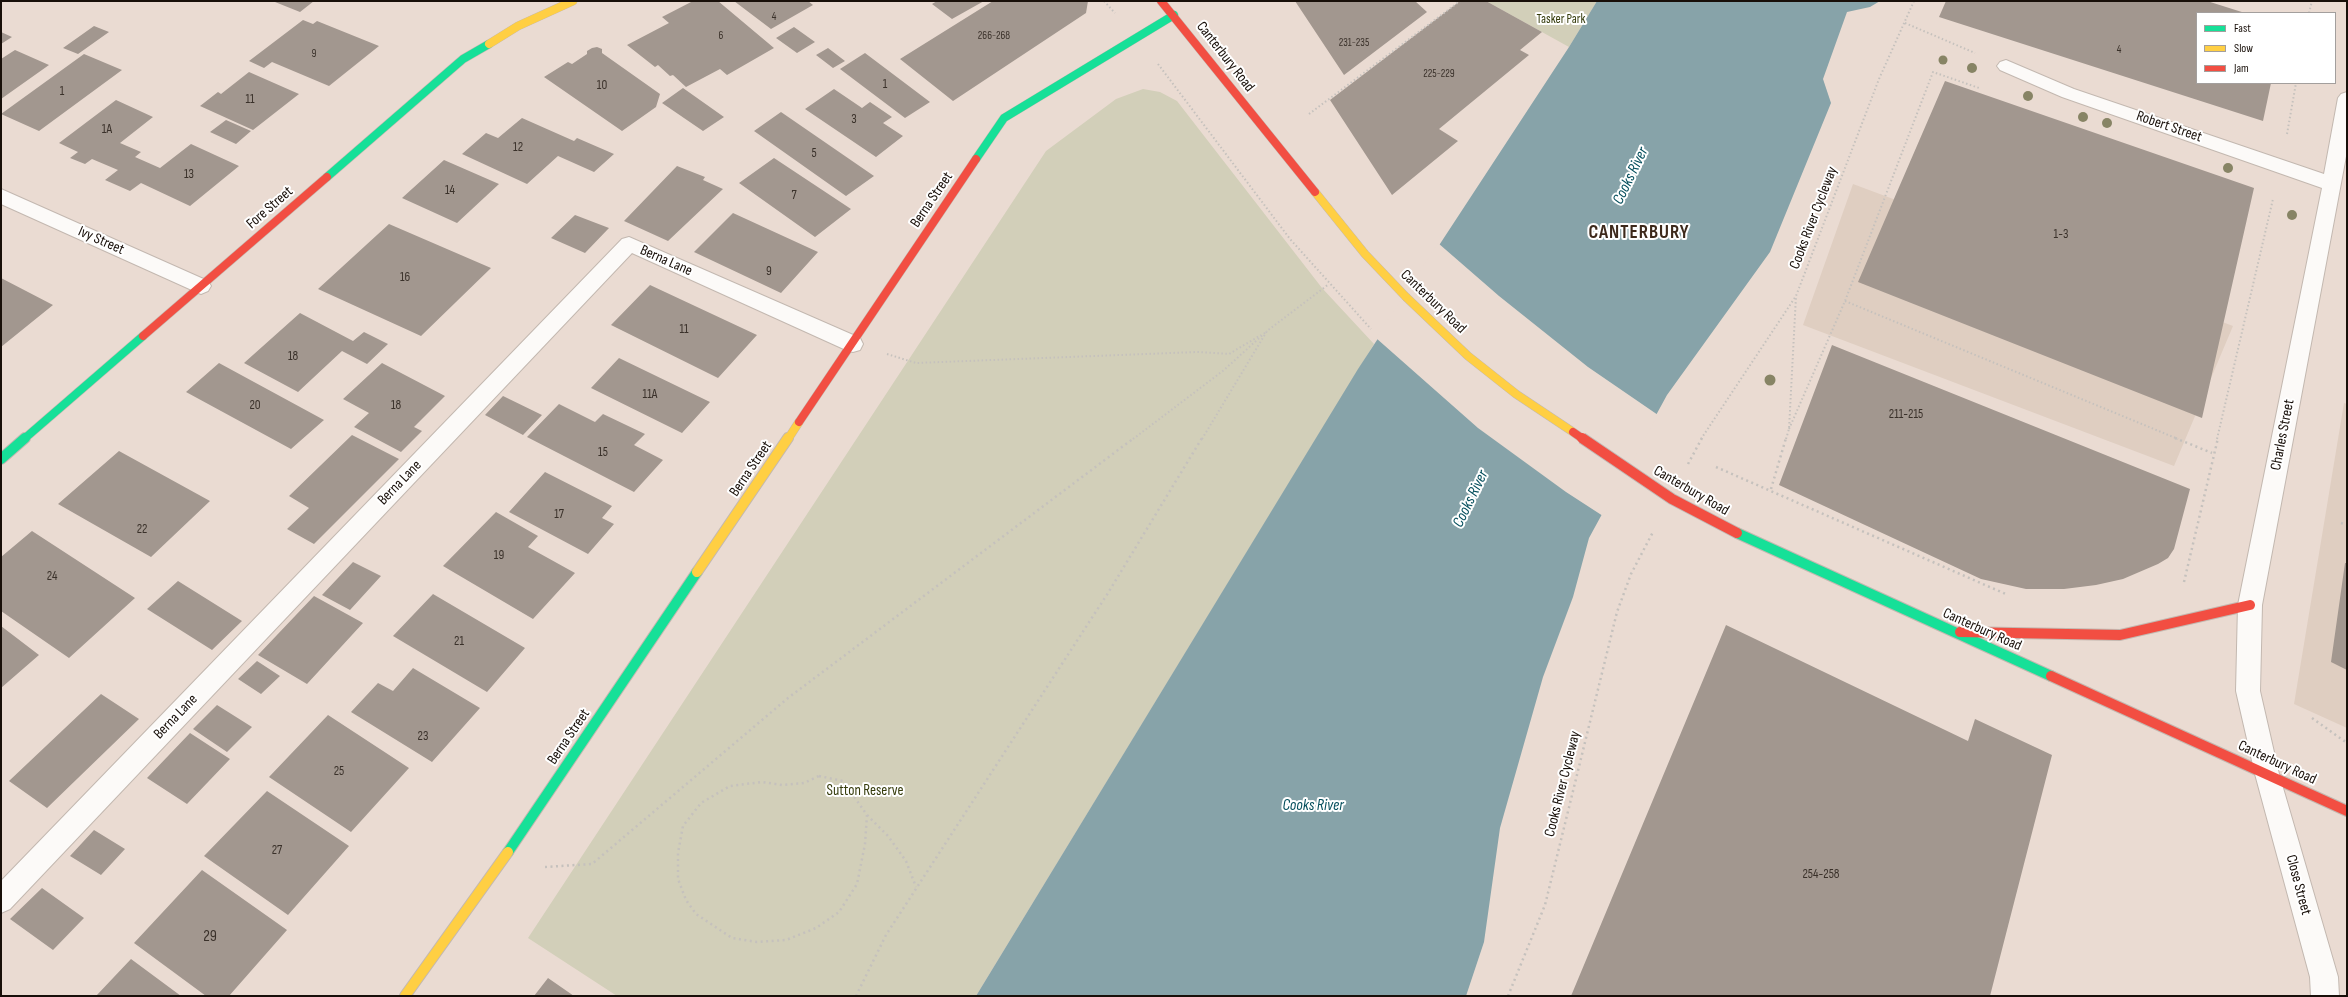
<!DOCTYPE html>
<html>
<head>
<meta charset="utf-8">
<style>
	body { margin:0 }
	#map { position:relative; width:2348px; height:997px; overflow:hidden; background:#eadbd2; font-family:"Sofia Sans Condensed",sans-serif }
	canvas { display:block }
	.frame { position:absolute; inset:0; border:2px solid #180f09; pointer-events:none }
	.legend { position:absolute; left:2196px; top:12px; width:140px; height:72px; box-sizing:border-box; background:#fff; border:1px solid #a39f9d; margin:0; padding:5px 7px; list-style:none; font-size:12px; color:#180f09 }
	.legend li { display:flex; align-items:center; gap:8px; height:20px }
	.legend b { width:20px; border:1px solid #a39f9d }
</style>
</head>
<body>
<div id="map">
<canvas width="2348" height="997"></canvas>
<div class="frame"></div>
<ul class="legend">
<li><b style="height:5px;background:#16e098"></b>Fast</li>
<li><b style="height:5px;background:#ffcf43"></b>Slow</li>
<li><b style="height:5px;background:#f24e42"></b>Jam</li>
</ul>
</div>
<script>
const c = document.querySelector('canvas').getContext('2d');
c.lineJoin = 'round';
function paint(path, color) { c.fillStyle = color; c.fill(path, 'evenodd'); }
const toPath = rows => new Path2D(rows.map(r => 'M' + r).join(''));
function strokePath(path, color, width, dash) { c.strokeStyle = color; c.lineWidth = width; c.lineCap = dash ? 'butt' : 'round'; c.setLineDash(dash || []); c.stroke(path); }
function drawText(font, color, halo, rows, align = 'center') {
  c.font = font + ' "Sofia Sans Condensed",sans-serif'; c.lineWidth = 4; c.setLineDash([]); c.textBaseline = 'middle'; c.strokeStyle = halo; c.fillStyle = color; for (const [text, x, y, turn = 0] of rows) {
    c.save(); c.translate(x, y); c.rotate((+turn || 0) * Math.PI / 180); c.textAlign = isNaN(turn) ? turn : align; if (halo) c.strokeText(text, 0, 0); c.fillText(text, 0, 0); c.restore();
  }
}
paint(toPath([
	[1853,184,2233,326,2174,466,1803,325],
	[2344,403,2347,404,2347,728,2294,704]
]), '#dfcec1');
paint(toPath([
	[1486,1,1597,1,1569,47],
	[1143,89,1160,92,1177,101,1322,288,1374,344,976,996,617,996,528,938,1046,151,1116,99]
]), '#d2cfb9');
paint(toPath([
	[1597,1,1880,1,1870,7,1847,12,1823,79,1831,103,1770,252,1667,395,1589,538,1573,597,1543,677,1500,828,1484,942,1466,996,976,996,1358,369,1569,47]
]), '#87a3a9');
paint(toPath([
	[1438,243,1499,296,1588,367,1658,415,1603,516,1566,492,1478,428,1376,338]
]), '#eadbd2');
paint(toPath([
	[277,1,314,1,300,12,275,2],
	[693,1,718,1,774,48,727,75,720,69,686,87,673,75,670,76,658,65,655,67,627,45,669,23,662,17],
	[734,1,808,1,813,5,771,29],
	[937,1,984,1,952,19,932,4],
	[993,1,1088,1,1086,13,953,101,900,59],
	[1295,1,1415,1,1427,12,1344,75],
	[1460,1,1486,1,1542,32,1520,50,1529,55,1439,129,1458,141,1392,195,1330,100],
	[1946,1,2207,1,2245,13,2197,13,2197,83,2271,83,2263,121,1939,17],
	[303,20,313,24,317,21,379,46,329,86,272,62,264,68,249,61],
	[94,26,109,32,78,54,63,48],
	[794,27,815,42,797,53,776,38],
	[1,32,12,37,1,44],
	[597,47,602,49,602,53,660,94,656,107,622,131,544,77,568,62,572,64,587,54,587,51,592,48],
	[828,48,845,61,833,68,816,55],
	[15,50,49,65,1,99,1,59],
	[865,53,930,102,905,118,840,69],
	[84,54,122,70,39,131,1,114],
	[249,72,299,94,253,130,200,106,218,92,221,94],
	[1945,81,2254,188,2202,418,1858,282],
	[683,88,724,117,703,131,662,103],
	[834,89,862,108,870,102,892,117,883,123,903,136,876,157,805,109],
	[116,100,153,117,120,143,141,152,135,157,160,168,191,144,239,166,190,206,141,183,130,191,105,180,118,170,92,159,85,164,70,158,78,152,59,143],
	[781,112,874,176,846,196,754,131],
	[522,118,574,141,577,138,614,154,594,172,558,156,527,184,462,154,486,133,498,138],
	[226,120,251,131,236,144,210,132],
	[774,158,851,209,815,237,739,183],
	[444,160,499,184,457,223,402,198],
	[677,166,705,177,703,180,723,189,668,241,624,221],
	[733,213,818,252,781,293,694,252],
	[575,215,609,228,585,253,551,238],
	[389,224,491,268,421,336,318,289],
	[1,278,53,305,1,347],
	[650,285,757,335,718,378,611,325],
	[300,313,353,341,364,332,388,344,367,364,342,351,298,392,244,363],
	[1832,345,2190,489,2174,549,2168,558,2158,564,2123,579,2096,585,2064,589,2026,589,1981,579,1779,485],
	[619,358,710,402,682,433,591,388],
	[219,363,324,420,291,449,186,392],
	[382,363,445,396,414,427,422,431,401,452,354,427,369,413,343,399],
	[503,396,542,415,523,435,485,415],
	[559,404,595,422,603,414,645,434,634,445,663,460,634,492,527,437],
	[352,435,399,459,314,544,287,529,309,508,289,496],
	[119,451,210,501,151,557,58,504],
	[545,472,612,506,602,518,614,524,588,554,509,512],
	[496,512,538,536,528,547,575,573,533,619,443,566],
	[32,531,135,598,69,658,1,611,1,557],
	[353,562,381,576,350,610,322,595],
	[2345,563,2347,563,2347,670,2331,662],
	[178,581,242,621,212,650,147,609],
	[433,594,525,648,487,692,393,636],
	[314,596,363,623,307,684,258,655],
	[1726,625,1968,741,1975,719,2052,755,1990,996,1571,996],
	[1,626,39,655,1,688],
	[257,661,280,676,261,694,238,679],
	[413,668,480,708,432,762,351,712,378,683,393,691],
	[101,694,139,719,47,808,9,781],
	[217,705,252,727,227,752,193,729],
	[328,715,409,768,351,832,269,777],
	[190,733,230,759,187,804,147,778],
	[267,791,349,846,288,915,204,856],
	[94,830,125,849,101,875,70,856],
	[202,870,287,930,229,996,206,996,134,943],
	[42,888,84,918,53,950,10,919],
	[131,959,181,996,96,996],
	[548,978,574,996,534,996]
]), '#a2978f');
const lane = toPath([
	[629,237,860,338,863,344,860,350,853,352,846,350,632,253,10,909,1,913,1,881,622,239,629,237]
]);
const street = toPath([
	[2006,60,2074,89,2324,174,2338,98,2341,94,2347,92,2347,151,2262,605,2260,691,2279,774,2338,977,2339,996,2311,996,2310,977,2255,774,2236,691,2238,605,2322,188,2062,97,2000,70,1997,66,2000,62,2006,60],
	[1,189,208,281,211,286,208,291,201,294,194,291,1,204,1,189]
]);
const fastFar1 = toPath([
	[976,159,1004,118,1174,15],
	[327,177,463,59,489,44],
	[24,439,143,336]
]);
const fast = toPath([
	[1,459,25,438],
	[1737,533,2051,676],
	[508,852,697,572]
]);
const slowFar1 = toPath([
	[489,44,518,26,573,1],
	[1315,192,1365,254,1406,297],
	[788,439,799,422]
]);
const slow = toPath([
	[697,572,788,438],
	[405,996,508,852]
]);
const jamFar1 = toPath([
	[1161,1,1315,192],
	[143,336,327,177],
	[799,422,976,159]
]);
const jam = toPath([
	[1960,632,2120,635,2250,605],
	[2051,676,2347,811]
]);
strokePath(lane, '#c3b8b0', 2);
strokePath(street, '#c3b8b0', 2);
strokePath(fastFar1, '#c3b8b0', 9);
strokePath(fast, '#c3b8b0', 12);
strokePath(slowFar1, '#c3b8b0', 9);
strokePath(slow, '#c3b8b0', 12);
strokePath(jamFar1, '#c3b8b0', 9);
strokePath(jam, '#c3b8b0', 12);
strokePath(toPath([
	[1104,1,1115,13],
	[2309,13,2312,1],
	[1905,23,1975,53],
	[1158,64,1290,239,1371,329],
	[1309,114,1460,1],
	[2287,134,2296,83],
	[1845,301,2178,439],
	[887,354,916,363,1197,352,1229,354,1261,335],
	[1789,429,1845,301,1933,72,1979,88],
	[1133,439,1224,370,1267,331],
	[1202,439,1267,331,1329,284],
	[1701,439,1796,296,1879,79,1914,1],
	[1786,439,1789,429,1796,296],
	[2217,439,2273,199]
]), '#c5c1bd', 2, [1.5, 2.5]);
strokePath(toPath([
	[2175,438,2212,453],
	[1688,464,1702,438],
	[1716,467,2008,595],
	[1771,489,1786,438],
	[2341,523,2347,525],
	[2184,582,2218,438],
	[2312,718,2347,743],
	[819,776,843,781,867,815,865,844,857,884,839,912,816,928,786,940,757,942,732,938,696,914,686,900,678,879,678,853,683,826,701,803,730,786,762,782,782,785,804,783,819,776],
	[867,815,888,836,906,861,916,887],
	[545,867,592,864,788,698,1134,438],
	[856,996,886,935,1108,593,1202,438],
	[1508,996,1545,905,1617,612,1631,574,1653,532]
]), '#c5c1bd', 2.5, [2, 3.5]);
paint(lane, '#fcfaf8');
paint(street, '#fcfaf8');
strokePath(fastFar1, '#16e098', 8);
strokePath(fast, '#16e098', 10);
strokePath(slowFar1, '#ffcf43', 8);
strokePath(slow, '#ffcf43', 10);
strokePath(jamFar1, '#f24e42', 8);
strokePath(jam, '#f24e42', 10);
const slowBridge = toPath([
	[1406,297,1468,356,1516,394,1573,432]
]);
const jamBridgeFar1 = toPath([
	[1573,432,1583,439]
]);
const jamBridge = toPath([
	[1582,438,1672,499,1737,533]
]);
strokePath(slowBridge, '#c1b9b5', 9, []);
strokePath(jamBridgeFar1, '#c1b9b5', 9, []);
strokePath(jamBridge, '#c1b9b5', 12, []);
strokePath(slowBridge, '#ffcf43', 8);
strokePath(jamBridgeFar1, '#f24e42', 8);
strokePath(jamBridge, '#f24e42', 10);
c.fillStyle = '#878465';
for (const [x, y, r] of [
	[1943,60,4.5],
	[1972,68,5],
	[2028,96,5],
	[2083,117,5],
	[2107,123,5],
	[2228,168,5],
	[2292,215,5],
	[1770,380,5.5]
]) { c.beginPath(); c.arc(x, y, r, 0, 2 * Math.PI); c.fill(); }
drawText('11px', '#3a312a', null, [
	["4",774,17],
	["6",721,36],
	["266-268",994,36],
	["231-235",1354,43],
	["4",2119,50],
	["9",314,54],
	["225-229",1439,74]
]);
drawText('13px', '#363c0c', '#fff', [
	["Tasker Park",1561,20]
]);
drawText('13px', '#3a312a', null, [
	["1",885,85],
	["10",602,86],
	["1",62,92],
	["11",250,100],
	["3",854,120],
	["1A",107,130],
	["12",518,148],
	["5",814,154],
	["13",189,175],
	["14",450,191],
	["7",794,196],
	["1-3",2061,235],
	["9",769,272],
	["16",405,278],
	["11",684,330],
	["18",293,357],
	["11A",650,395],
	["20",255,406],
	["18",396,406],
	["211-215",1906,415],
	["15",603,453],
	["17",559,515],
	["22",142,530],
	["19",499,556],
	["24",52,577],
	["21",459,642],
	["23",423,737],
	["25",339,772],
	["27",277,851],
	["254-258",1821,875]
]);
drawText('15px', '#180f09', '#fff', [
	["Canterbury Road",1225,57,52],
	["Robert Street",2169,127,19],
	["Berna Street",932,200,-56],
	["Fore Street",270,208,-41],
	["Cooks River Cycleway",1814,218,-69],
	["Ivy Street",101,241,24],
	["Berna Lane",666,261,24],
	["Canterbury Road",1433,302,44],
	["Charles Street",2283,435,-79],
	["Berna Street",751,469,-56],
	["Berna Lane",400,483,-46],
	["Canterbury Road",1691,491,30],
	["Canterbury Road",1982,630,24],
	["Berna Lane",176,717,-46],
	["Berna Street",569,737,-56],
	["Canterbury Road",2277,763,25],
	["Cooks River Cycleway",1563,784,-76],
	["Close Street",2298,885,75]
]);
drawText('15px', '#363c0c', '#fff', [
	["Sutton Reserve",865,791]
]);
drawText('italic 16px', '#044e5c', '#fff', [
	["Cooks River",1631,176,-64],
	["Cooks River",1471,499,-64],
	["Cooks River",1313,806]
]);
drawText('16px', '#3a312a', null, [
	["29",210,937]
]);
c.letterSpacing = '1px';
drawText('bold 19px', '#3d291b', '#fff', [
	["CANTERBURY",1639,233]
]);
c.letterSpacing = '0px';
</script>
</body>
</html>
